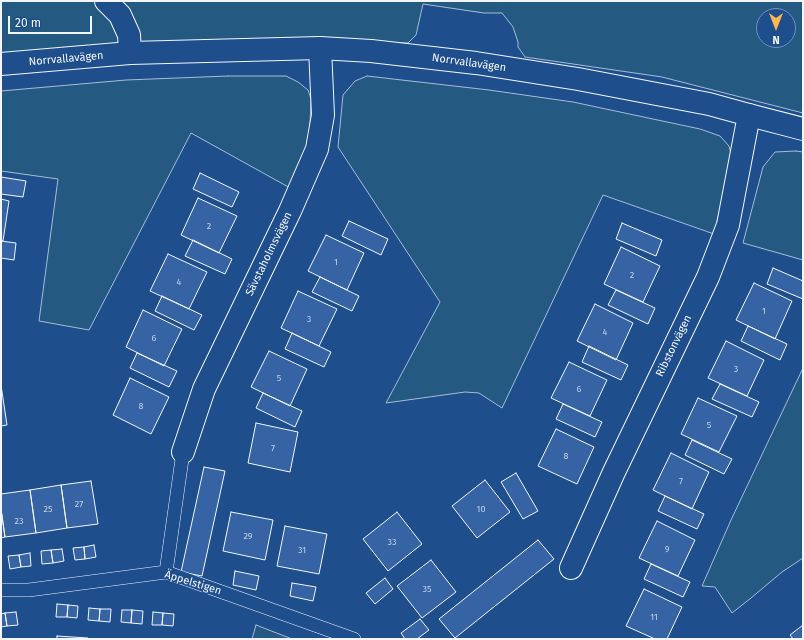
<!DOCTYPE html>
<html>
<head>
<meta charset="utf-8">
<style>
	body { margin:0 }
	#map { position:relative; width:804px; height:640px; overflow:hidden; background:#1f4e8c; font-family:"Fira Sans",sans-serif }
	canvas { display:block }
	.frame { position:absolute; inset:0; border:2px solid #f2f6ff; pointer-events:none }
	.north { position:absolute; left:756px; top:8px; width:40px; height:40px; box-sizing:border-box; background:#1f4e8c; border:1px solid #7391ba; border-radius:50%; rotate:180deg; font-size:11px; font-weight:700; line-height:16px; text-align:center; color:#f2f6ff }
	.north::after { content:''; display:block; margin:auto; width:14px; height:18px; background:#ffb74d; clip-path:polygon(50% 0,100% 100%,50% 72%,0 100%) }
	.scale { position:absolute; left:8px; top:16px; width:84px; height:18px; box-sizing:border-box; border:2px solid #f2f6ff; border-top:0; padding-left:5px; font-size:12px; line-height:14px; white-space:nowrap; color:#f2f6ff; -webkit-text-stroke:3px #1f4e8c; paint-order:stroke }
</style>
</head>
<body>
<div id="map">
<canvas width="804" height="640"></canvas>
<div class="frame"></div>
<div class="north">N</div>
<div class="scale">20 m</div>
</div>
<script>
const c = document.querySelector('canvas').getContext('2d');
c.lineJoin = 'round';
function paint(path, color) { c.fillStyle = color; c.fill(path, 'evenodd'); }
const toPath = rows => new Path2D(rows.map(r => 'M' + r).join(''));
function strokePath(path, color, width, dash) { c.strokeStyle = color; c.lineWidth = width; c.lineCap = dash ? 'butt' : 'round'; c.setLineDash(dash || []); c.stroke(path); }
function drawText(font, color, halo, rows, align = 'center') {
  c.font = font + ' "Fira Sans",sans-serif'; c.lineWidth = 3; c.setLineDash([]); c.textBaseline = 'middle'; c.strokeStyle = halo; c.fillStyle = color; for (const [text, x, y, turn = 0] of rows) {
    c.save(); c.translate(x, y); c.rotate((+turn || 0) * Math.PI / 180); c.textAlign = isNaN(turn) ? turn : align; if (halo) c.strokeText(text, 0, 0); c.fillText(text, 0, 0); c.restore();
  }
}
const green = toPath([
	[1,1,803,1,803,113,662,77,525,57,518,47,518,42,513,27,502,13,484,13,423,4,416,35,408,43,352,41,1,54,1,1],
	[764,16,788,16,788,40,764,40,764,16],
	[228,76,286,76,298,82,308,90,311,99,309,151,292,189,191,133,89,330,39,321,58,179,1,171,1,91,126,80,228,76],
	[367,76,489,90,573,102,700,129,720,136,729,146,732,158,714,234,603,195,502,408,479,393,465,392,386,403,440,302,338,147,343,95,355,81,367,76],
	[796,151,803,152,803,260,743,243,763,167,775,152,796,151],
	[803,368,803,558,782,572,751,598,732,613,715,587,702,586,731,520,803,368],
	[256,625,292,639,252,639,256,625]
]);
paint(green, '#245a82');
strokePath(green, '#a8bbd7', 1);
const building = toPath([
	[200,173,239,192,232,207,193,189,200,173],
	[1,177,26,181,23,197,1,194,1,177],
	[198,198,237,216,219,253,181,235,198,198],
	[1,199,9,201,3,241,1,241,1,199],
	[349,221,388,239,381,255,342,236,349,221],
	[622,223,662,240,656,256,616,239,622,223],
	[326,235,364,253,347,290,308,271,326,235],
	[193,240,232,259,225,274,185,256,193,240],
	[1,241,16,243,14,260,1,258,1,241],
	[621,247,660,266,643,302,604,284,621,247],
	[168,254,207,272,189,309,150,291,168,254],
	[773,268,803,281,803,299,767,284,773,268],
	[320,277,359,296,352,311,312,292,320,277],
	[754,283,792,301,775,339,736,320,754,283],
	[616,290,655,308,648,324,608,305,616,290],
	[298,291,337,309,319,346,281,328,298,291],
	[162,296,202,315,194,330,155,311,162,296],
	[595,304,633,323,616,360,577,341,595,304],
	[143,310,182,329,164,366,126,347,143,310],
	[748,326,787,344,780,360,741,341,748,326],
	[292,333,331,352,324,367,285,349,292,333],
	[726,341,764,360,747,396,708,378,726,341],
	[589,346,628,365,621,380,582,362,589,346],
	[269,351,307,369,290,406,251,387,269,351],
	[137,353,177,371,169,387,130,368,137,353],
	[569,362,607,380,590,416,551,398,569,362],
	[130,378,169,397,151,434,113,415,130,378],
	[720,384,759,402,752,417,712,399,720,384],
	[1,385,7,425,1,426,1,385],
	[263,393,302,411,295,427,256,408,263,393],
	[698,398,737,416,719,452,681,434,698,398],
	[563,404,602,422,595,437,556,419,563,404],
	[256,423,298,432,290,472,248,463,256,423],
	[556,429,594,447,577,484,538,466,556,429],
	[692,440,732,459,724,474,685,455,692,440],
	[671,453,709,472,692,509,653,490,671,453],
	[204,467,225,471,202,576,181,572,204,467],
	[516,473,538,511,523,519,501,482,516,473],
	[485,480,510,512,477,538,452,506,485,480],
	[91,481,98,524,67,528,61,485,91,481],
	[61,485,67,528,36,533,30,490,61,485],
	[30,490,36,533,5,537,1,509,1,494,30,490],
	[665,496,704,514,697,529,658,511,665,496],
	[1,509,5,537,1,538,1,509],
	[231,512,273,520,265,560,223,551,231,512],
	[397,512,422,544,388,571,363,539,397,512],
	[657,521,695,540,678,576,639,558,657,521],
	[285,526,327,534,319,574,277,566,285,526],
	[538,540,554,559,455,638,439,619,538,540],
	[94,545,96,557,85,559,84,547,94,545],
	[84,547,85,559,75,560,73,548,84,547],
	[62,549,64,561,53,563,51,550,62,549],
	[51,550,53,563,42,564,41,551,51,550],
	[30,553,31,566,21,567,19,555,30,553],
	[19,555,21,567,10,569,8,556,19,555],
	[431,560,456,592,422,618,397,586,431,560],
	[651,564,690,582,683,597,644,579,651,564],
	[235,571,259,576,256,590,233,585,235,571],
	[385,578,393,589,375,604,366,593,385,578],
	[292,583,316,587,313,601,290,596,292,583],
	[644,589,682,607,667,639,655,639,626,626,644,589],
	[57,604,68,605,67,617,56,617,57,604],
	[68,605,78,606,77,618,67,617,68,605],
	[89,608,100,609,99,621,88,620,89,608],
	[100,609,111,609,110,622,99,621,100,609],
	[122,610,132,610,131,623,121,622,122,610],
	[132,610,143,611,142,624,131,623,132,610],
	[16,612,18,625,7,626,5,613,16,612],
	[153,612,163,613,162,625,152,625,153,612],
	[5,613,7,626,1,627,1,614,5,613],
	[163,613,174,614,173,626,162,625,163,613],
	[420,619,429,630,417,639,405,639,401,633,420,619],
	[803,625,803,639,793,639,790,635,803,625],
	[57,636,88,638,88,639,57,639,57,636]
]);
paint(building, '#3563a3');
strokePath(building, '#f2f6ff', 1);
const service = toPath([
	[166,572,183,452],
	[1,590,29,590,166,572,354,639]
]);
const minor = toPath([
	[106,1,120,15,129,35,130,53],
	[183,452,204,389,290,211,317,149,323,115,320,48],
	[571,568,614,472,708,277,728,225,749,115]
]);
const tertiary = toPath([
	[1,64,130,53,320,48,371,51,476,63,578,79,709,104,749,115,803,129]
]);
strokePath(service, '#f2f6ff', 14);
strokePath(minor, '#f2f6ff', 24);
strokePath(tertiary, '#f2f6ff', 24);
strokePath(service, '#1f4e8c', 13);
strokePath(minor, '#1f4e8c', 22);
strokePath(tertiary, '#1f4e8c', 22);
drawText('9px', '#c3d1e8', null, [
	["2",209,226],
	["1",336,262],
	["2",632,275],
	["4",179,282],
	["1",764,311],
	["3",309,319],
	["4",605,332],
	["6",154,338],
	["3",736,369],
	["5",279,378],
	["6",579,389],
	["8",141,406],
	["5",709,425],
	["7",273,448],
	["8",566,456],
	["7",681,481],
	["27",79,504],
	["25",48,509],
	["10",481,509],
	["23",19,521],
	["29",248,536],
	["33",392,542],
	["9",667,549],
	["31",302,550],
	["35",427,589],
	["11",654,617]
]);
drawText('11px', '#f2f6ff', '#1f4e8c', [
	["Norrvallavägen",66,59,-5],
	["Norrvallavägen",469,63,8],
	["Sävstaholmsvägen",269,254,-64],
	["Ribstonvägen",674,346,-64],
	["Äppelstigen",193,583,17]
]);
</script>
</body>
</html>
